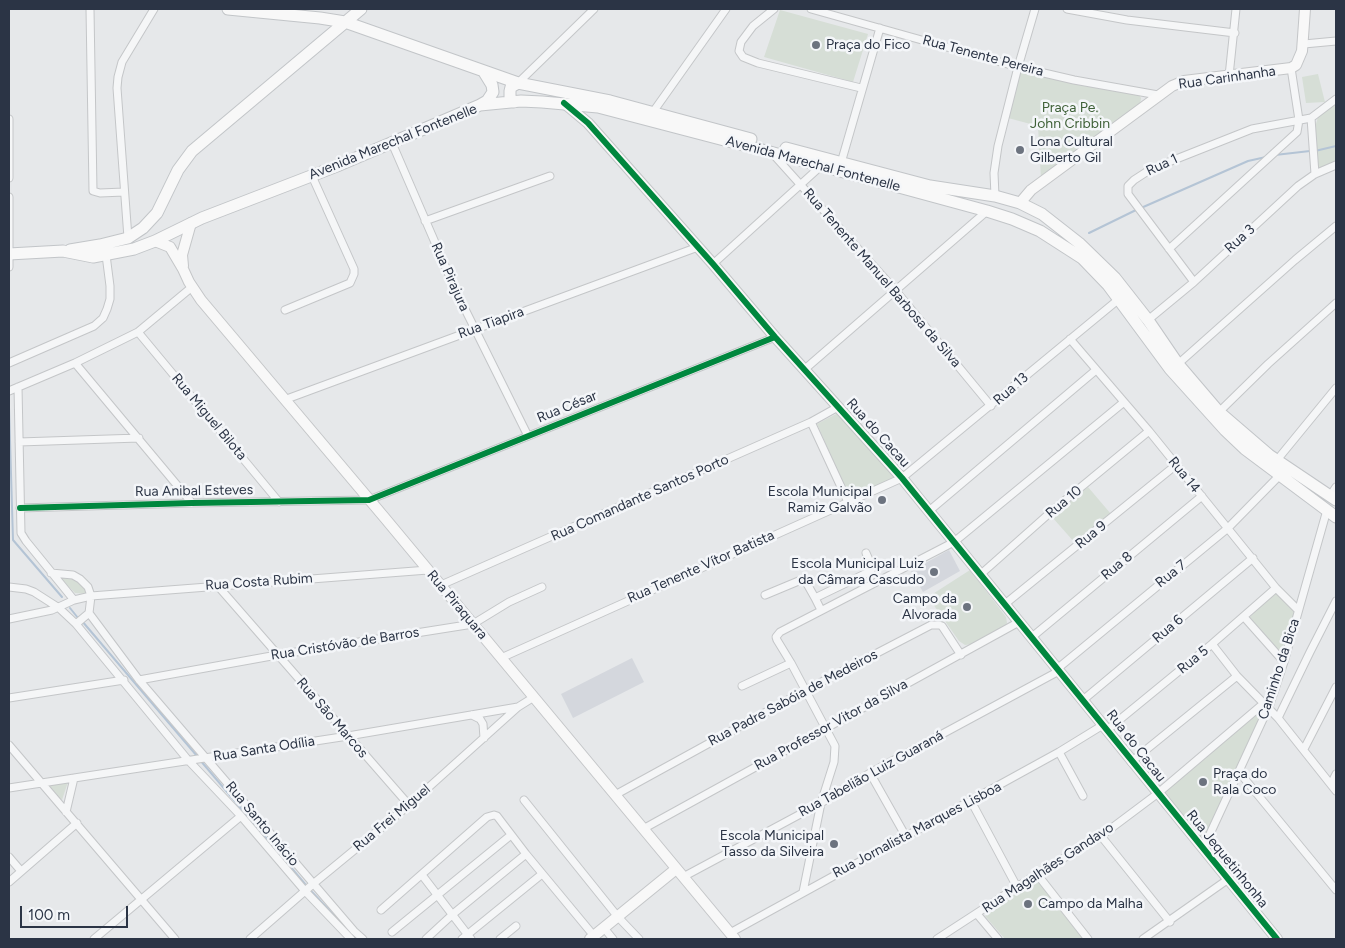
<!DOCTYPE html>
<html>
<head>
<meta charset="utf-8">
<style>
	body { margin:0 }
	#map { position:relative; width:1345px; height:948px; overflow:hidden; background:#e6e8ea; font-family:Figtree,sans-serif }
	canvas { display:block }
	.frame { position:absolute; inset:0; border:10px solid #2b3445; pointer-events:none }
	.scale { position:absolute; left:20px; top:906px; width:108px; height:22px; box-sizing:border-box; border:2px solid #2b3445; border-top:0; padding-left:6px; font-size:15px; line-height:18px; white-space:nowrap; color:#2b3445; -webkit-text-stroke:4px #f4f6f9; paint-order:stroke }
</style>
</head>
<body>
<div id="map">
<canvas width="1345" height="948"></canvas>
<div class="frame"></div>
<div class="scale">100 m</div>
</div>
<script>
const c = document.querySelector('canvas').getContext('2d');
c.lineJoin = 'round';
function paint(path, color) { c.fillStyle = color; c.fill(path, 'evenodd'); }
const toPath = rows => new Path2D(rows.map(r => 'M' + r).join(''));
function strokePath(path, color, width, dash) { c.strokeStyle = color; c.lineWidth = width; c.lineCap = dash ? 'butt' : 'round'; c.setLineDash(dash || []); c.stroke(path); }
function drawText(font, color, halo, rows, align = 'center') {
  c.font = font + ' Figtree,sans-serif'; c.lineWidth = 5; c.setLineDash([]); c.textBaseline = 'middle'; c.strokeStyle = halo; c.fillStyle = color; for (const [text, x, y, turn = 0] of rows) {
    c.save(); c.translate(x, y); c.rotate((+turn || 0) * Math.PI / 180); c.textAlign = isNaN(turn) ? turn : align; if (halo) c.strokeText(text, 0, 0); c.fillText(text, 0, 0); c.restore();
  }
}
paint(toPath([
	[949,550,960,571,923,592,911,571],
	[632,658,644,682,573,718,561,694]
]), '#d4d7dd');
paint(toPath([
	[780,10,868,34,853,82,764,57],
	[1018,72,1137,92,1141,98,1140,106,1041,179,1038,126,1008,118],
	[1318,74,1325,102,1306,103,1302,77],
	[1336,102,1336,163,1316,170,1316,124,1318,117,1326,109],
	[840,412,897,477,849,497,817,424],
	[1088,487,1111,514,1075,543,1052,517],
	[970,570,1006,617,1007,623,1004,629,973,644,965,645,959,641,928,597],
	[67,576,78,580,83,585,87,594,75,593,59,577],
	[1276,590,1295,612,1281,654,1248,619],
	[1259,711,1265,711,1203,842,1160,794],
	[68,782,62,800,47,786],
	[1036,879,1083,939,1005,939,985,916]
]), '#d6ded6');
strokePath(toPath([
	[1315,151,1336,146],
	[1275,155,1310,151],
	[1141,208,1248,161,1266,157],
	[1089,233,1136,210],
	[9,407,13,540,62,597],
	[70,608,78,618],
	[82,621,197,756],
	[200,760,305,884],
	[312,892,356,939]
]), '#b4c4d5', 2);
const street = toPath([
	[90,9,93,191,100,193,124,192],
	[774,9,753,26,741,42,739,51,743,57,758,63,861,88],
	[811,9,1018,67,1074,80,1158,95],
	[1067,9,1127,20,1235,33],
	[1304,44,1336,41],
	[1229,76,1236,9],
	[518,83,594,9],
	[653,112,726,9],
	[1311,118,1315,174],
	[1311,118,1336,99],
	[9,119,9,178],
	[392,143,456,291,528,436],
	[772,153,896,291,991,406],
	[841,163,880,28],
	[995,196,994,173,998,146,1018,67,1035,9],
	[9,197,9,267],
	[425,221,550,176],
	[128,238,117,88,118,77,122,62,154,9],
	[1169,249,1297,132,1299,120,1291,68],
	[713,264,821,166],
	[1194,282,1128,194,1128,186,1134,180,1151,169,1252,129,1311,118],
	[285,310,350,283,354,274,354,269,312,176],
	[1148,320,1194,282,1298,186,1315,174,1336,165],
	[138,332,279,502],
	[1070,339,1149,431,1276,588,1298,610],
	[9,363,94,326,103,318,107,309,110,299,110,286,106,255],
	[75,363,192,503],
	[1178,364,1295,260,1336,226],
	[805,369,987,211],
	[18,387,21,533,26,541,74,600],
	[9,391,75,363,138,332,192,287],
	[284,400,698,247],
	[1219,412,1268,364,1336,303],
	[811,422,848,502],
	[19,442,139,438],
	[1277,460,1336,388],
	[1330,496,1336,487],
	[20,508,192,503,369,500,775,337],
	[929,511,1096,370],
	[51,573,73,575,80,579,88,587,91,596,89,613],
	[981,574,1052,511,1149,431],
	[217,585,409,805],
	[441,585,811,422,838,407],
	[9,587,26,589,34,592,59,608,76,624,188,760,241,816,305,891,351,939],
	[765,595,801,580,806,582,815,598],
	[1005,604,1176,465],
	[821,610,815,598,871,571,872,567,866,553],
	[89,613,139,680,354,931,363,939],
	[1244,617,1284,662],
	[9,619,52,610,74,600,91,596,428,570],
	[76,624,89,613],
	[1032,637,1202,496],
	[1212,644,1237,676,1278,718,1336,791],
	[501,658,902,478,1119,299],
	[791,663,835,746,834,762,821,803,803,892],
	[1057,669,1228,528,1280,475],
	[139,680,277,655,473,624,509,602,542,587],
	[742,686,791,663,777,640,776,637,780,632,954,542,1124,402],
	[9,698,124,680],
	[1083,700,1253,558],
	[472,715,480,719,483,724,484,738],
	[1278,718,1310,652,1336,601],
	[1107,730,1212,644,1276,588],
	[9,745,175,939],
	[1304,749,1336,687],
	[1059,752,1083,796],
	[1131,762,1237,676],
	[1239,772,1336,890],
	[870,773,905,835],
	[1331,784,1336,774],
	[9,788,348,736,518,707],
	[615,795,806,690,931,625,939,625,942,626,961,655],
	[524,800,618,917,639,939],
	[971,801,1017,887],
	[66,812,74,778],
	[643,829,1019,622],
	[1101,836,1170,922],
	[1203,849,1270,704,1284,662,1327,510],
	[9,857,21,871],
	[1037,874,1088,939],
	[422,875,471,939],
	[683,877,821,803,870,773,1059,671],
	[9,882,77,823],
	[381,910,487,817,494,815,497,816,526,854,594,936],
	[977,914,998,939],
	[604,928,613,939],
	[392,932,511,835],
	[730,933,1059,752,1103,725],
	[94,939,241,816],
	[250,939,313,884,409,805,518,707,534,697],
	[426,939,453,914,526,854],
	[462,939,542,874],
	[500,939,516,926],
	[937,939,1037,874,1101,836,1157,794,1263,704],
	[1143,939,1227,880]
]);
const secondary = toPath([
	[564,103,588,123,713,264,775,337,902,478,1277,939],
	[1020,203,1031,190,1172,86,1184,81,1291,68,1296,65,1302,51,1305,9],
	[155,241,170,247,183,269,189,282,201,300,384,517,735,939],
	[183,266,182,255,191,223],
	[590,939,676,869]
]);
const primary = toPath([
	[228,9,320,18,345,22,518,83,610,101,751,139],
	[514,102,510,98,510,91,511,87,518,83],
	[480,105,487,101,493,92,492,85,484,72],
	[786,148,930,186,995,196,1020,203,1042,214,1079,243,1115,278,1148,320,1178,364,1219,412,1269,455,1336,500],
	[70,250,100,245,128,238,143,228,157,213,178,170,192,151,361,9],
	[9,254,63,251,93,257,134,249,155,241,202,218,337,166,480,105,521,101,542,102,598,107,770,152,987,211,1012,219,1040,231,1082,258,1108,285,1170,369,1225,430,1245,449,1336,517]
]);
strokePath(street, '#c4c6c8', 9);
strokePath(secondary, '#c4c6c8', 12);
strokePath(primary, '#c2c5c8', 13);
strokePath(street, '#f5f6f7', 7);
strokePath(secondary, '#f8f8f8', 10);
strokePath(primary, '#f8f8f8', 11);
strokePath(toPath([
	[564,103,588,123,713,264,775,337,902,478,1277,939],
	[20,508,192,503,369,500,775,337]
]), '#00873e', 6);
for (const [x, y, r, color] of [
	[816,45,5,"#6c737f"],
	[1020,150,5,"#6c737f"],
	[882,500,5,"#6c737f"],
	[934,572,5,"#6c737f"],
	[967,607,5,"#6c737f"],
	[1203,782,5,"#6c737f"],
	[834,844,5,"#6c737f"],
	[1028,904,5,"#6c737f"]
]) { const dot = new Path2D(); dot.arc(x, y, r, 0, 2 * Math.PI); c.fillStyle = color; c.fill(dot); strokePath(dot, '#f4f6f9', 2); }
drawText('14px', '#2b3445', '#f4f6f9', [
	["Praça do Fico",826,45],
	["Lona Cultural",1030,142],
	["Gilberto Gil",1030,158],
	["Escola Municipal",872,492,"right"],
	["Ramiz Galvão",872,508,"right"],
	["Escola Municipal Luiz",924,564,"right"],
	["da Câmara Cascudo",924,580,"right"],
	["Campo da",957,599,"right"],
	["Alvorada",957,615,"right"],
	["Praça do",1213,774],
	["Rala Coco",1213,790],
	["Escola Municipal",824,836,"right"],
	["Tasso da Silveira",824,852,"right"],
	["Campo da Malha",1038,904]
], 'left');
drawText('14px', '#2b3445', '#f4f6f9', [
	["Rua Tenente Pereira",983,56,15],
	["Rua Carinhanha",1227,78,-8],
	["Avenida Marechal Fontenelle",393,142,-22],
	["Avenida Marechal Fontenelle",813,164,15],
	["Rua 1",1162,165,-25],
	["Rua 3",1240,239,-42],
	["Rua Pirajura",450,277,66],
	["Rua Tenente Manuel Barbosa da Silva",882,278,49],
	["Rua Tiapira",491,323,-20],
	["Rua 13",1011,389,-41],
	["Rua César",567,407,-22],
	["Rua Miguel Bilota",209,417,50],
	["Rua do Cacau",878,433,48],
	["Rua 14",1184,475,51],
	["Rua Anibal Esteves",194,491,-1],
	["Rua Comandante Santos Porto",640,498,-24],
	["Rua 10",1064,502,-40],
	["Rua 9",1091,535,-39],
	["Rua 8",1117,566,-40],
	["Rua Tenente Vítor Batista",701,567,-24],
	["Rua 7",1171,574,-39],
	["Rua Costa Rubim",259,582,-4],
	["Rua Piraquara",457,605,50],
	["Rua 6",1168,629,-40],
	["Rua Cristóvão de Barros",345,644,-9],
	["Rua 5",1193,660,-39],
	["Caminho da Bica",1279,669,-72],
	["Rua Padre Sabóia de Medeiros",793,698,-28],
	["Rua Sāo Marcos",332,718,49],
	["Rua Professor Vitor da Silva",831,725,-29],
	["Rua do Cacau",1136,746,52],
	["Rua Santa Odília",264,749,-9],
	["Rua Tabelião Luiz Guaraná",871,774,-29],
	["Rua Frei Miguel",392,818,-40],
	["Rua Santo Inácio",262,824,50],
	["Rua Jornalista Marques Lisboa",917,830,-28],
	["Rua Jequetinhonha",1227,859,51],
	["Rua Magalhães Gandavo",1048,868,-33]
]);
drawText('14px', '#3f6138', '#f4f6f9', [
	["Praça Pe.",1070,108],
	["John Cribbin",1070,124]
]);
</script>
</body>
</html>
